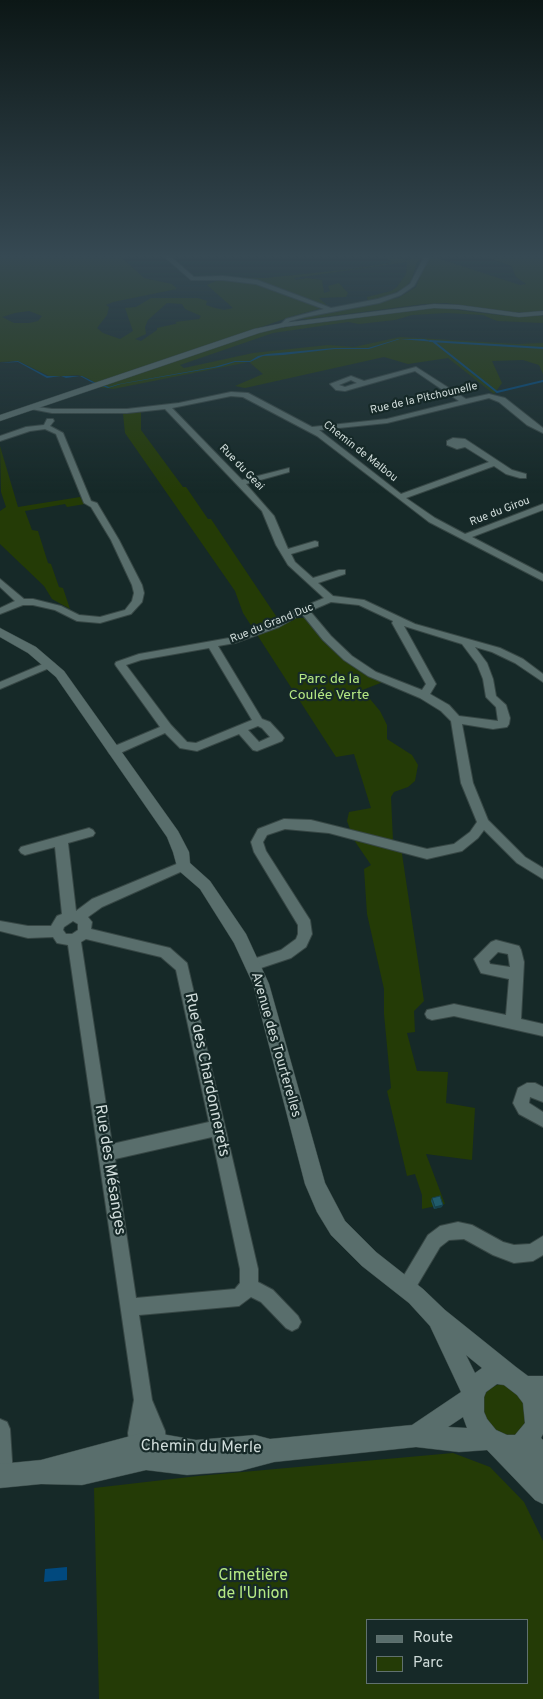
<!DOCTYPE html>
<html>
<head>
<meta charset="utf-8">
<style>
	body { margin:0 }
	#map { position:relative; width:543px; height:1699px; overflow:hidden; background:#162928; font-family:Overpass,sans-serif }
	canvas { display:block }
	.legend { position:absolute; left:366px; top:1619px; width:162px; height:65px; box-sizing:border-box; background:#162928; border:1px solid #60716f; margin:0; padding:6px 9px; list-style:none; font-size:15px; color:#d0dcda }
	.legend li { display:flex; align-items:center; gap:10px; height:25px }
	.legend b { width:25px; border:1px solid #60716f }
</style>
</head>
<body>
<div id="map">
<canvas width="543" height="1699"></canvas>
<ul class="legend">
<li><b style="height:6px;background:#596e6c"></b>Route</li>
<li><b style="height:14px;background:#243b06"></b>Parc</li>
</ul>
</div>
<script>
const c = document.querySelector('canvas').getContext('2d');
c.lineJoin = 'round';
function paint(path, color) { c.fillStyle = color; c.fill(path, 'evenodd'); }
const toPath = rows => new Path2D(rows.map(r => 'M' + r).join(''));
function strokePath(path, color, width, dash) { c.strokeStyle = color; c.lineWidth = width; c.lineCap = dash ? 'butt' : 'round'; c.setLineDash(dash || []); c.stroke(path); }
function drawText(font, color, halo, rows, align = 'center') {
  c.font = font + ' Overpass,sans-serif'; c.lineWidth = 4.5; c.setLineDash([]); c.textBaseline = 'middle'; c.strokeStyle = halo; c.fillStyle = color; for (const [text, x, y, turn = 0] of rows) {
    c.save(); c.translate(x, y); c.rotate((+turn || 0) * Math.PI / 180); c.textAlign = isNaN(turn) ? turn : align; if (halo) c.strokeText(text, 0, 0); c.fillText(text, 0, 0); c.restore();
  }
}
paint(toPath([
	[0,255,119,255,144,278,172,284,177,289,113,302,106,305,109,307,107,315,97,328,103,333,120,339,133,331,125,308,136,307,151,298,198,298,207,301,206,305,215,308,224,310,233,308,207,285,218,280,231,280,262,285,322,308,293,316,97,384,87,378,78,375,51,377,18,361,0,362],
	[167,303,182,304,185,309,201,316,199,319,175,322,177,323,175,324,157,328,157,330,141,341,135,339,146,334,145,327,148,320],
	[29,311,42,316,38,321,29,323,14,323,2,317,15,313],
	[373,255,386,255,406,260,411,259,414,255,424,255,417,263,411,281,404,288,384,298,368,301,367,297,391,291,397,287,406,274,407,262,294,278,296,280,307,278,322,280,324,293,330,291,328,286,339,283,348,293,346,297,319,298,329,307,259,282,213,277,265,278,352,269,391,263,392,261],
	[481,255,543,255,543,310,531,313,512,312,446,303,424,304,309,319,297,319,310,314,398,298,416,287,425,263,431,256,520,285,526,284,516,277,511,266],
	[434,307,507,316,543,316,543,323,497,321,483,315,447,313,412,315,395,320,359,324,348,322,273,333,180,365,184,368,253,353,328,345,354,347,400,337,518,344,543,343,543,374,539,365,523,360,492,361,502,383,494,394,448,358,408,364,384,357,245,388,235,386,263,374,249,362,113,389,98,387,265,330],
	[141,412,141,430,183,487,186,487,208,519,211,519,282,625,293,618,306,618,311,621,323,641,345,661,369,677,383,682,360,691,370,699,380,711,387,725,387,739,412,755,418,765,415,781,408,787,394,792,391,797,393,841,402,843,402,854,424,1001,414,1011,415,1032,407,1033,417,1071,448,1072,446,1103,475,1108,472,1160,426,1154,445,1204,422,1209,422,1195,415,1174,407,1176,387,1091,391,1088,384,1014,384,989,367,914,364,869,371,865,354,840,347,821,349,812,371,808,354,754,336,757,243,613,235,591,125,433,123,414],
	[0,446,18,507,80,497,85,504,67,507,65,504,25,511,32,530,38,531,48,563,51,564,59,587,63,588,70,609,52,599,44,586,0,544,0,511,6,507,1,492],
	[501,1383,509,1384,529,1409,523,1432,510,1437,495,1432,485,1419,482,1402,484,1395,489,1389],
	[453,1453,490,1467,524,1502,543,1541,543,1699,99,1699,94,1488,198,1476],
	[367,1620,527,1620,527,1683,367,1683]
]), '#243b06');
paint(toPath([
	[398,339,424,339,435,342,400,339,369,349,335,349,283,355,263,356,250,362,235,362,219,367,121,384,108,388,91,382,80,376,66,378,61,376,47,378,18,362,0,363,18,361,47,376,82,376,94,382,109,387,119,384,214,367,235,361,250,361,258,356,267,354,334,348,368,348],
	[67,1567,67,1580,44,1582,45,1569]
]), '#01497e');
strokePath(toPath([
	[430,341,543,348],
	[434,342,497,392,543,381]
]), '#01497e', 2);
const street = toPath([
	[166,255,172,255,171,257,194,277,223,276,257,280,331,308,378,299,397,293,410,284,425,255,431,255,414,286,401,295,379,303,305,317,290,321,283,327,280,325,286,319,324,309,256,284,223,280,191,280,166,258,166,255],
	[416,367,466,399,489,394,505,398,543,428,543,433,527,425,499,402,489,398,387,423,319,430,401,494,489,462,465,447,457,449,447,445,447,441,453,438,465,439,512,470,526,474,526,478,520,478,506,474,494,466,406,498,435,518,465,534,543,504,543,510,472,537,543,574,543,581,429,522,317,436,243,397,231,396,172,408,242,480,289,468,289,472,246,484,274,516,288,549,315,541,318,542,318,546,291,554,295,562,313,578,339,570,345,570,345,574,318,583,333,596,364,600,415,624,500,648,523,659,543,674,543,682,515,663,492,652,475,647,487,663,493,679,496,696,506,705,510,718,509,724,507,727,493,729,462,724,473,783,488,820,525,857,543,868,543,879,517,863,484,830,478,838,462,851,427,859,329,833,285,829,267,835,263,842,266,851,310,920,312,934,306,947,291,958,252,971,247,969,245,965,247,961,281,950,296,939,298,934,298,925,254,852,251,842,258,829,284,819,311,820,427,849,454,844,470,832,477,822,461,783,451,721,441,711,420,698,368,676,344,660,323,640,302,614,279,627,235,643,218,646,262,719,270,722,282,735,284,738,282,741,257,751,253,750,239,734,197,751,180,748,165,733,118,754,110,754,108,751,110,748,160,727,116,666,115,664,116,662,139,654,229,638,271,623,293,611,324,598,288,565,276,545,262,511,165,409,127,413,52,413,26,408,30,406,52,409,127,409,179,403,231,392,248,393,312,427,387,419,459,401,415,371,345,391,336,390,330,384,351,376,364,381,416,367],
	[351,380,357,383,345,387,339,385,351,380],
	[331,602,359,605,393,621,392,623,426,684,422,690,376,672,352,656,331,636,310,611,331,602],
	[404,626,462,644,477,664,483,679,486,697,496,707,498,721,459,716,449,705,430,694,436,684,404,626],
	[209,648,252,720,196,743,187,742,171,725,126,665,141,660,209,648],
	[258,726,262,728,270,737,259,742,248,730,258,726],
	[47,419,53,419,54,421,50,426,63,433,91,501,97,503,119,540,142,585,144,593,142,602,131,614,100,623,77,621,55,610,33,605,23,605,0,614,0,608,15,601,0,587,0,579,24,599,33,599,61,606,79,615,100,617,125,610,132,601,134,593,132,585,111,540,91,507,84,503,56,434,45,429,30,431,0,441,0,436,26,427,44,425,47,419],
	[50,661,55,664,54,666,0,689,0,682,50,661],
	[89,828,93,830,95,833,93,836,68,843,76,911,92,899,179,863,183,861,187,863,189,866,187,869,102,907,88,917,92,922,91,929,170,948,187,963,258,1269,258,1282,273,1290,298,1316,301,1322,298,1328,292,1331,286,1328,261,1302,251,1297,239,1306,139,1315,152,1400,165,1431,166,1445,163,1452,160,1456,153,1459,146,1456,140,1459,133,1456,130,1449,128,1433,134,1400,68,945,57,943,53,937,28,938,0,931,0,921,28,926,51,926,57,916,62,914,55,847,25,855,21,853,19,850,21,847,89,828],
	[73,921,78,924,78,930,72,934,66,934,63,930,64,927,73,921],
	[86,939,161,957,176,970,209,1122,112,1144,81,942,86,939],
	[212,1137,240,1269,240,1283,235,1289,136,1298,115,1159,212,1137],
	[496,940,519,946,521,950,524,962,521,1019,543,1024,543,1036,454,1016,432,1020,427,1018,425,1014,427,1010,454,1004,506,1015,509,979,481,973,474,959,491,942,496,940],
	[498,952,508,954,510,967,490,964,489,961,498,952],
	[527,1083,535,1083,543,1087,543,1102,530,1097,529,1103,543,1112,543,1127,519,1114,513,1103,518,1088,527,1083],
	[458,1222,472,1225,503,1242,514,1245,530,1244,543,1236,543,1255,533,1261,514,1263,493,1255,464,1239,449,1240,440,1247,412,1294,406,1297,400,1294,397,1288,400,1282,428,1235,440,1226,458,1222],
	[0,1419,7,1422,10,1429,13,1476,10,1483,3,1486,0,1485,0,1419]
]);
const secondary = toPath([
	[434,304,459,305,519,313,543,311,543,315,519,317,459,309,434,308,283,327,259,333,0,421,0,415,254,329,283,323,434,304],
	[0,628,36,647,64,671,178,831,189,852,190,863,210,881,246,934,269,984,325,1183,345,1221,376,1252,423,1289,445,1310,516,1367,528,1376,543,1376,543,1434,541,1438,543,1440,543,1504,535,1500,487,1450,459,1452,416,1447,274,1462,240,1471,187,1475,146,1470,82,1485,41,1484,0,1488,0,1464,41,1460,138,1434,156,1433,196,1440,255,1435,270,1439,412,1425,461,1392,430,1326,409,1303,362,1266,331,1235,317,1212,305,1184,253,984,234,943,200,889,178,870,173,852,167,837,56,677,28,653,0,637,0,628],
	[466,1355,482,1368,475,1373,466,1355],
	[497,1384,504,1385,517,1395,523,1403,525,1423,515,1435,507,1435,496,1430,487,1419,484,1412,484,1397,486,1392,497,1384],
	[463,1417,467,1428,448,1427,463,1417]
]);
strokePath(street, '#374745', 2);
strokePath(secondary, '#374745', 1);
paint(street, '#596e6c');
paint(secondary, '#596e6c');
paint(toPath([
	[432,1198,442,1207,434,1209,431,1201]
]), '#1c4e5c');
paint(toPath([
	[443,1205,442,1207,434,1209,435,1207]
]), '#16404b');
const building = toPath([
	[440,1196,443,1205,435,1207,432,1198,440,1196]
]);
paint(building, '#205b6b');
strokePath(building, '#16404b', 1);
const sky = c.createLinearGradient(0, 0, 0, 493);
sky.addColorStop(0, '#0c1716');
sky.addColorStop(0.52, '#364953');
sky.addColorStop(1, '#36495300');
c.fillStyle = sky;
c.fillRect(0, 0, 543, 493);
drawText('11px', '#d0dcda', '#162928', [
	["Rue de la Pitchounelle",424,399,-13],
	["Chemin de Malbou",360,452,38],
	["Rue du Geai",241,468,46],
	["Rue du Girou",500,512,-21],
	["Rue du Grand Duc",272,624,-22]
]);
drawText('14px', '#b5e884', '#162928', [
	["Parc de la",329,680],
	["Coulée Verte",329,696]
]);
drawText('14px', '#d0dcda', '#162928', [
	["Avenue des Tourterelles",275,1045,74]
]);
drawText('16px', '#d0dcda', '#162928', [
	["Rue des Chardonnerets",206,1075,78],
	["Rue des Mésanges",109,1170,81],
	["Chemin du Merle",201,1448,1]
]);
drawText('16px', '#b5e884', '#162928', [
	["Cimetière",253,1577],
	["de l'Union",253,1595]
]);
</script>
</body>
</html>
